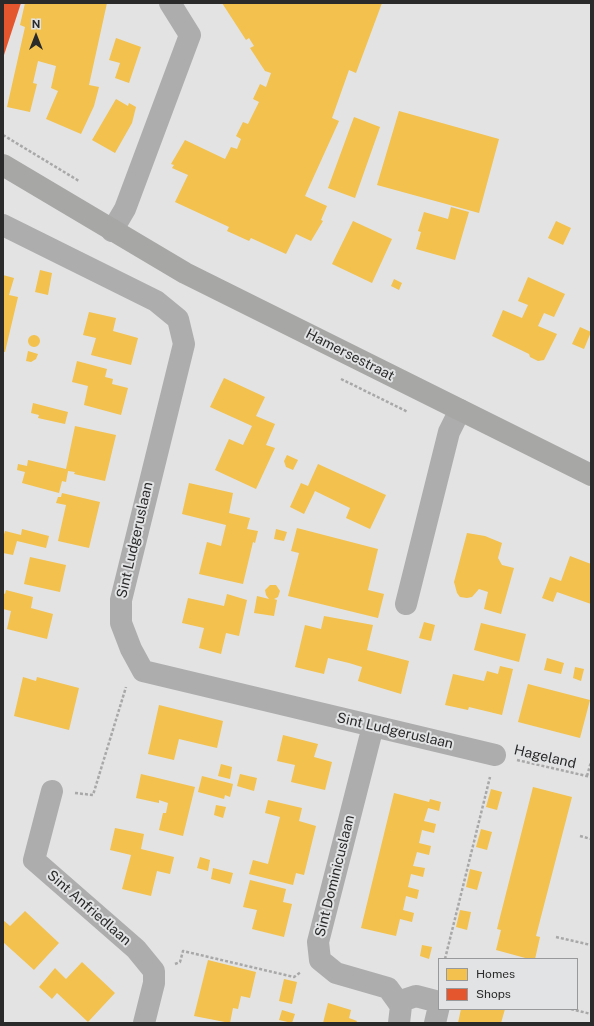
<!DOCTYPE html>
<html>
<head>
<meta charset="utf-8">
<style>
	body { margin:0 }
	#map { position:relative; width:594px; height:1026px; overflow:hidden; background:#e3e3e3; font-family:"Public Sans",sans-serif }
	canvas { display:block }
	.frame { position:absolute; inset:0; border:4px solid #2a2a2b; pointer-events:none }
	.legend { position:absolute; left:438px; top:958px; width:140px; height:52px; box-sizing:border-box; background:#e2e3e4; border:1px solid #98999a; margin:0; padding:5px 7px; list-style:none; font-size:12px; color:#2a2a2b }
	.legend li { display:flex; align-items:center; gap:8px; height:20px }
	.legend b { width:20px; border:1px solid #98999a }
	.north { position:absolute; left:16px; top:16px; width:40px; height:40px; -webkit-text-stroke:3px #e2e3e4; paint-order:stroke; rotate:0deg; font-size:11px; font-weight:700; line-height:16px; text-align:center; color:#2a2a2b }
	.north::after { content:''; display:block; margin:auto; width:14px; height:18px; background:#2a2a2b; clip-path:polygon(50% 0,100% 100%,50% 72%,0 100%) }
</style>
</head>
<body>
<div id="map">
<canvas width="594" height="1026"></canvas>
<div class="frame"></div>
<ul class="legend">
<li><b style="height:11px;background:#f2c14e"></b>Homes</li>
<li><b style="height:11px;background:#e4572e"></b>Shops</li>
</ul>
<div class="north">N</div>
</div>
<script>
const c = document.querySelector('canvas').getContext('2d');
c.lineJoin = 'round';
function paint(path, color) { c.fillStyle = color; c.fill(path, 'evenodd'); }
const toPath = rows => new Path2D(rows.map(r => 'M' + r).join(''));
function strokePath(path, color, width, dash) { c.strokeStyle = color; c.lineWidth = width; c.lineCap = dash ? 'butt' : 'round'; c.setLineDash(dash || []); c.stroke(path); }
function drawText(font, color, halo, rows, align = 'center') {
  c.font = font + ' "Public Sans",sans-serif'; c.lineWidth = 4; c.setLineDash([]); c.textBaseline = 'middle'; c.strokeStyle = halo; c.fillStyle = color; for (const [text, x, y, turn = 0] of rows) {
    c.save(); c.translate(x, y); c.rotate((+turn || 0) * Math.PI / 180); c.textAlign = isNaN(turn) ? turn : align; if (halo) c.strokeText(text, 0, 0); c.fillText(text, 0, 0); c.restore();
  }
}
paint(toPath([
	[25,3,107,3,89,85,99,87,94,106,81,134,46,119,58,91,51,88,56,66,38,61,33,83,37,84,30,112,7,107,25,27,20,25],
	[222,3,382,3,356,73,349,70,332,118,339,121,305,196,327,206,321,220,323,221,311,241,296,234,286,254,251,238,249,241,227,231,229,227,175,202,188,175,172,168,174,165,171,164,185,140,225,159,231,147,237,149,241,139,236,136,243,122,248,124,259,102,253,99,260,84,266,87,271,73,265,71,250,48,254,46,249,38,246,40],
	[116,38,141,47,129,83,115,78,120,63,109,60],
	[116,99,128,106,129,103,136,107,132,123,115,153,92,140],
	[399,111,499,139,479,213,377,185],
	[354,117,380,127,355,198,328,188],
	[451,207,469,212,455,260,416,249,421,232,418,231,424,212,448,219],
	[353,221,392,239,372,283,332,264],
	[556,221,571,228,563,245,548,238],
	[40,270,52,273,48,295,35,292],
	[3,275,14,278,9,295,18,297,5,352,3,352],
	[528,277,565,294,554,317,544,313,538,326,557,334,544,360,538,361,530,357,529,354,492,336,503,310,522,318,528,305,518,301],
	[394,279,402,283,399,290,391,286],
	[89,312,116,318,113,331,138,338,131,365,91,355,96,338,83,335],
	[580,327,591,332,584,349,572,344],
	'28 341a6 6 0 1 1 12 0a6 6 0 1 1-12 0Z',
	[28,351,38,354,36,359,31,362,26,361],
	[77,361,107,369,105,377,113,379,112,384,128,388,121,415,84,405,88,386,72,382],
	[224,378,265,397,256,416,275,424,266,445,275,448,256,489,215,470,229,439,243,445,252,426,210,407],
	[33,403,68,412,65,424,38,418,39,415,31,413],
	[75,426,116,435,105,481,74,474,75,472,68,471,66,482,62,481,59,493,22,483,25,472,17,470,18,464,27,466,28,460,66,469],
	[287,455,298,460,293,470,286,467,284,461],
	[318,464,386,495,370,529,346,518,350,508,315,491,304,514,290,507,301,483,308,486],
	[189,483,233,493,229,513,250,518,247,529,258,531,255,543,253,542,243,584,199,574,207,542,221,546,226,525,182,514],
	[62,493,100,502,89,548,58,541,66,505,56,503,58,497,61,497],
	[297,528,378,549,368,590,384,594,378,618,288,596,299,553,291,551],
	[22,529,49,536,46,548,17,541,13,555,3,553,3,538,5,531,21,535],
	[276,529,287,532,284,541,274,539],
	[467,533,485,536,502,543,498,558,502,565,514,568,501,614,484,609,488,592,479,589,472,597,467,598,460,597,457,593,454,582],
	[570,556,591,564,591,604,557,592,553,602,542,598,550,577,561,581],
	[30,557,66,565,60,592,24,584],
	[270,585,276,585,280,591,278,597,274,599,277,600,274,616,254,613,257,596,269,599,266,595,265,590],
	[6,590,33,597,31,608,53,614,47,639,7,629,11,611,3,609,3,593,5,594],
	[227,594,247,600,239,636,226,633,221,654,199,648,204,628,182,623,188,598,224,606],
	[324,616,373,625,367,650,409,661,401,694,358,681,362,667,349,663,328,658,324,674,295,667,305,625,321,629],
	[424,622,435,625,431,641,419,638],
	[481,623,526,634,519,662,474,650],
	[547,658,564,663,561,674,544,670],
	[500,666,513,669,502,715,469,707,468,710,445,705,453,674,484,681,487,671,498,674],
	[575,667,584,669,581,681,573,678],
	[23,677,36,681,37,677,79,688,69,730,14,716],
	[528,684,590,700,580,738,518,722],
	[159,705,223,721,217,748,179,739,174,760,148,754],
	[283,735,318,744,314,757,332,762,325,790,291,782,295,765,277,761],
	[221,764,232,767,230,779,218,776],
	[141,774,195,787,183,836,159,830,163,813,166,813,168,803,159,800,159,803,136,798],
	[240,774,257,778,254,791,237,786],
	[202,776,233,784,230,797,225,795,224,799,198,792],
	[533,787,572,797,536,936,540,937,535,959,529,959,496,950,501,930,497,929],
	[491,789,502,792,497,810,486,807],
	[394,793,429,802,430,799,441,802,439,811,428,808,424,821,436,824,434,833,422,830,419,843,431,846,429,855,417,852,413,866,425,868,423,877,411,874,408,887,419,890,417,899,406,896,403,910,414,913,412,922,400,919,396,936,361,928],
	[268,800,302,808,299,821,316,826,304,875,296,873,293,885,249,874,253,860,268,864,280,817,265,813],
	[216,805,226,807,223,818,214,815],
	[115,828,144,834,141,849,174,857,170,874,157,871,151,896,122,889,131,855,110,850],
	[481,829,492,832,487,850,476,847],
	[200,857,210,860,208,871,197,868],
	[213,868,233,873,230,884,211,879],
	[470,869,482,872,477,890,466,887],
	[250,880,286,889,283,902,292,904,284,937,252,929,257,910,243,907],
	[460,910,471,912,467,930,456,927],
	[25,911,59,943,34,970,3,942,3,920,10,926],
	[422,945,432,947,429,959,420,956],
	[208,960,256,972,250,998,241,996,238,1009,233,1008,230,1023,194,1016],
	[82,962,115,993,88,1022,57,993,52,999,39,987,55,968,66,979],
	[284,979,297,982,292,1004,279,1001],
	[328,1003,351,1010,349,1018,357,1021,356,1023,323,1023],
	[461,1009,505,1009,501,1023,458,1023],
	[282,1010,295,1014,292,1023,279,1020]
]), '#f2c14e');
paint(toPath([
	[3,3,21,3,3,58]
]), '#e4572e');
strokePath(toPath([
	[3,135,79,181],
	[341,379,408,412],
	[517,760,591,777],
	[587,776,591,762],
	[75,793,93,795,126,687],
	[580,836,591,839],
	[556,937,591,945],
	[445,959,490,777],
	[175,964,180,962,183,951,294,977,301,972],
	[571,1009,591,1014]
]), '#a8a8a8', 2.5, [3, 2]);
strokePath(toPath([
	[3,225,156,301,178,319,184,344,121,600,121,623,131,649,143,671,495,755],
	[112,231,125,209,190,35,170,3],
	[406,604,449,432,460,410],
	[373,726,318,942,320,960,336,973,388,988,401,1006,399,1023],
	[52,791,34,860,136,949,154,971,154,983,144,1023],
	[398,1002,416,996,439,1002],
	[435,1023,439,1006]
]), '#adadad', 22);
strokePath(toPath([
	[3,165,185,273,591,475]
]), '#a7a7a6', 22);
drawText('14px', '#2a2a2b', '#e2e3e4', [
	["Hamersestraat",350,355,27],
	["Sint Ludgeruslaan",135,540,-77],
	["Sint Ludgeruslaan",395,731,13],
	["Hageland",545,757,13],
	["Sint Dominicuslaan",335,876,-76],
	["Sint Anfriedlaan",89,908,41]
]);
</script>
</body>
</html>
